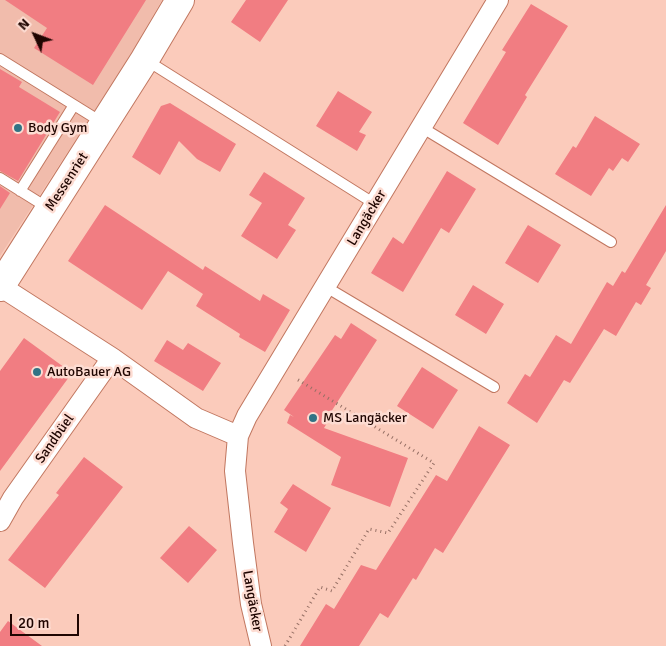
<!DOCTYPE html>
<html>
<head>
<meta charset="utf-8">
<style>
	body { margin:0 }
	#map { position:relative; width:666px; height:646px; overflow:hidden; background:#fbcbbb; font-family:Signika,sans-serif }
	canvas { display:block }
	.north { position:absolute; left:10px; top:10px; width:50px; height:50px; -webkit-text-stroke:4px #fddcd2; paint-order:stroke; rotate:313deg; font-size:14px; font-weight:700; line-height:20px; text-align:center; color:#1f0501 }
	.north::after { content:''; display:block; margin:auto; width:18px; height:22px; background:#1f0501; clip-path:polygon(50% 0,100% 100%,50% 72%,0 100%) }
	.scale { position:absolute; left:10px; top:614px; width:69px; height:22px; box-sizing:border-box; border:2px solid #1f0501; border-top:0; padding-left:6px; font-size:15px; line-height:18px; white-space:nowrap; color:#1f0501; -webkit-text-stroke:4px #fddcd2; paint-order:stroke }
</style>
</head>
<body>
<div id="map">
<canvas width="666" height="646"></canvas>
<div class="north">N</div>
<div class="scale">20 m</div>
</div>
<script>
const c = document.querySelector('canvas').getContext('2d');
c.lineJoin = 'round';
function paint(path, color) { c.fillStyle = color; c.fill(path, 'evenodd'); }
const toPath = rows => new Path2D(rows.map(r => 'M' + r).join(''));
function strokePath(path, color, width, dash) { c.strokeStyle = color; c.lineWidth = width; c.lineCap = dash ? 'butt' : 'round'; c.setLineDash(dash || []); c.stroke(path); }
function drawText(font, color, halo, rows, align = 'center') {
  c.font = font + ' Signika,sans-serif'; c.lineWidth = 5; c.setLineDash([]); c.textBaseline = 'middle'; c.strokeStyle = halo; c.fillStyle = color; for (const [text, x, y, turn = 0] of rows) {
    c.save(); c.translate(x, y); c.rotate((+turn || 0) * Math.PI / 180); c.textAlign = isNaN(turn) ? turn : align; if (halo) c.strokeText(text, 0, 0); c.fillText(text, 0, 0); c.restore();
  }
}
paint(toPath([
	[0,0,162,0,127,61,0,256]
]), '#f1bcac');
paint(toPath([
	[5,0,146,0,93,85,34,48,47,28],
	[246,0,288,0,260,42,231,22],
	[531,4,568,26,525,95,527,97,498,145,463,123,506,52,502,50],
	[0,69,22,82,19,87,60,112,18,181,0,171],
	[338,91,372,112,359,132,366,135,357,151,316,126],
	[170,103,236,144,220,172,197,159,179,141,160,175,132,157,161,106],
	[595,116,640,144,628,162,622,158,613,171,609,168,591,196,555,174,573,146,576,148],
	[447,171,476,189,449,233,441,228,403,292,371,273,393,237,403,244],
	[264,172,305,198,288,225,296,230,277,259,241,236,262,203,249,195],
	[0,186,10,193,0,209],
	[105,205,203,270,205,266,260,301,263,294,290,310,265,352,239,337,240,334,196,306,203,294,168,271,142,310,68,261],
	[666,205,666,251,646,285,651,288,641,305,636,302,616,336,604,329,570,383,564,380,537,423,507,403,525,374,530,377,556,335,571,344,607,282,613,286,622,271,625,273],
	[528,225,561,245,538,283,505,263],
	[473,285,504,304,486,334,455,315],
	[351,323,377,340,331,412,333,413,324,428,408,458,390,507,331,485,341,457,287,423,290,415,294,417,284,410,335,335,341,339],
	[24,338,72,373,0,471,0,371],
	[167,340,183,350,188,343,221,363,203,391,154,361],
	[422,367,458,390,433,429,397,406],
	[479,426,510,445,443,553,435,548,416,580,413,578,388,618,380,613,359,646,300,646,326,604,334,609,361,565,376,570,436,475,447,481],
	[84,457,123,487,45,588,8,560,59,495,56,493],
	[293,484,331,508,306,552,274,532,288,509,280,503],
	[189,526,217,550,188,583,160,558],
	[8,621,42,646,0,646,0,632]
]), '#f17d82');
const lane = toPath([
	[0,59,103,123],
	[146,60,375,204],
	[421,127,611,242],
	[0,178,48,208],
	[20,191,74,105],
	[326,287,494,387]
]);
const street = toPath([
	[0,286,112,358,196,418,238,436,247,416,498,0],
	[238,436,235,471,243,543,251,604,261,646],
	[0,521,13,498,112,358]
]);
const primary = toPath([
	[0,287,145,59,180,0]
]);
strokePath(lane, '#c17760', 12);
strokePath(street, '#c17760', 22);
strokePath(primary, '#c17760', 30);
strokePath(toPath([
	[285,646,320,587,332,591,369,529,388,533,434,463,295,378]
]), '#967065', 3, [1, 4]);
strokePath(lane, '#fff', 10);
strokePath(street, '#fff', 20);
strokePath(primary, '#fff', 28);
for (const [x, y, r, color] of [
	[18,128,5,"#317385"],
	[37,372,5,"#317385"],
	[313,418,5,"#317385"]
]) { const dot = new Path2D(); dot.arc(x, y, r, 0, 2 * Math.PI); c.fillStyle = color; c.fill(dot); strokePath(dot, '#fddcd2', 2); }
drawText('14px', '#1f0501', '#fddcd2', [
	["Body Gym",28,128],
	["AutoBauer AG",47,372],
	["MS Langäcker",323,418]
], 'left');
drawText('14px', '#1f0501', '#fddcd2', [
	["Messenriet",67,182,-57],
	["Langäcker",367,218,-59],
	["Sandbüel",55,439,-55],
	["Langäcker",252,601,80]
]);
</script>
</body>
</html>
